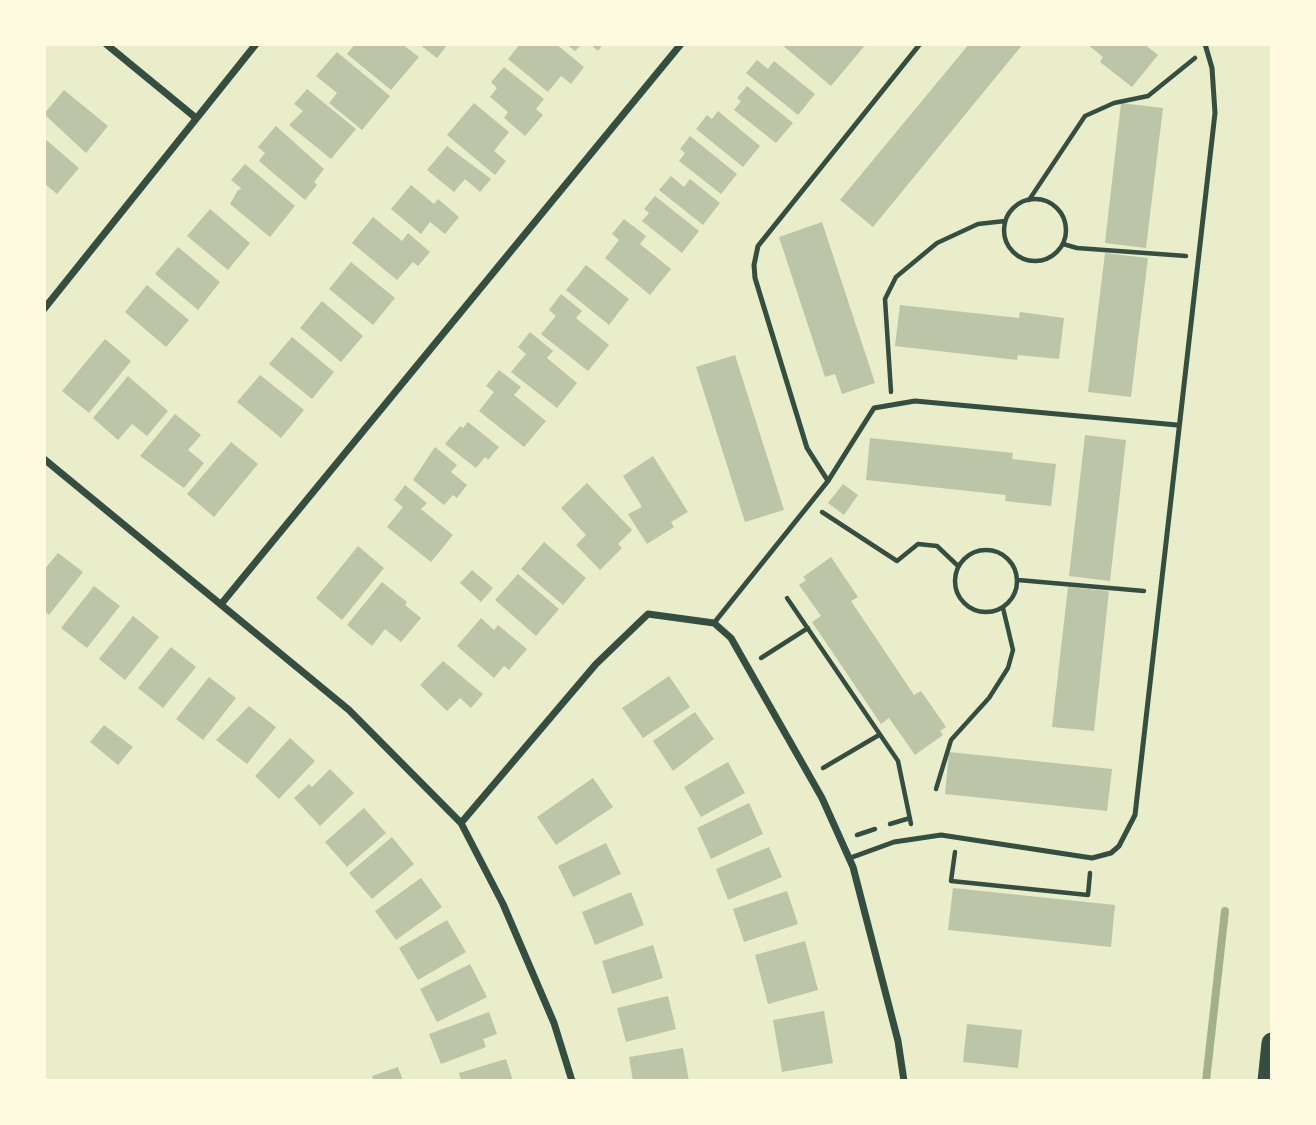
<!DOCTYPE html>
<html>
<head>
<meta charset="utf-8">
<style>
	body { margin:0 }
	#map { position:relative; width:1316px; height:1125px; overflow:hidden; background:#e9edc9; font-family:"DM Sans",sans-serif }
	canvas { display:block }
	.frame { position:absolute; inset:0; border:46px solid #fefae0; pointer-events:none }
</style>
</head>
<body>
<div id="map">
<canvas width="1316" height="1125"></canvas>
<div class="frame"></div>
</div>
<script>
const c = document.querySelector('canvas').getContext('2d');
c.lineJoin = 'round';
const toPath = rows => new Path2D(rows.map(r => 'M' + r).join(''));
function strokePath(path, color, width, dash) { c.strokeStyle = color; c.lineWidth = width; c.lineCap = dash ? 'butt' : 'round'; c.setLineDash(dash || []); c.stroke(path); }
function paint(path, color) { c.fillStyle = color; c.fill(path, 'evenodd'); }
strokePath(toPath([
	[1206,1081,1225,911]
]), '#a3b18a', 8);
paint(toPath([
	[355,44,402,44,419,57,391,90,347,54],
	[419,44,448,44,437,58],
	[520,44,556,44,584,67,571,84,561,76,548,92,508,59],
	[566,44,582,44,575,51],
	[590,44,603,44,598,51],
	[781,44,866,44,831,86],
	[969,44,1023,44,873,227,840,200],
	[1087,44,1144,44,1158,55,1132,87,1100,62,1103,57],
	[337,52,390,96,362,130,329,103,337,93,316,76],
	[757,60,768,69,774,61,815,94,798,115,746,73],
	[504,67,544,99,536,109,543,115,525,136,504,118,508,112,490,97,497,88,491,82],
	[747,86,793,123,776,143,734,110,741,101,737,98],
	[307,89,356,129,331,159,289,125,303,111,294,104],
	[64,90,108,126,86,153,44,114],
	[474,103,509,132,494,151,506,161,495,175,447,135],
	[1121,103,1163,108,1146,248,1105,243],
	[718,111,760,146,743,167,696,129,707,115,712,119],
	[276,126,324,169,314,182,317,185,305,200,259,161,265,153,258,147],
	[690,136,737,174,721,194,679,161,685,153,680,149],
	[44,138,79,168,57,194,44,183],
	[447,146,491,179,480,192,465,179,454,192,427,170],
	[245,164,295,206,270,237,230,204,238,190,242,189,231,180],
	[671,176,684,187,690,179,720,203,703,225,659,190],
	[411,185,434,204,438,199,459,217,445,234,430,222,421,234,391,209],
	[655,196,699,231,682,253,642,221,649,213,644,209],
	[210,209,250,243,228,270,187,236],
	[373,217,402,241,408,233,430,252,418,266,413,262,397,280,352,243],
	[624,219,646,236,640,244,671,269,650,295,605,258,619,240,612,234],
	[822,222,875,383,842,394,835,374,825,377,779,237],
	[178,247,220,282,198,310,155,274],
	[1105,253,1148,258,1131,397,1088,392],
	[351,262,395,298,373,325,329,289],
	[586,265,629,299,609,325,566,290],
	[147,285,189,320,166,347,125,312],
	[561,294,582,311,576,318,609,345,588,371,541,334,556,316,549,310],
	[322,301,363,336,341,362,300,328],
	[900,305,1019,318,1020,312,1064,318,1059,359,1018,355,1017,360,895,346],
	[530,332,553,351,547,358,577,383,557,408,511,372,526,354,518,347],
	[292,337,334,372,312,399,269,364],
	[105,339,131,361,89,413,62,391],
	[735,355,784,510,745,522,696,367],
	[499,370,521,387,514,395,546,421,524,447,479,411,494,392,486,386],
	[260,375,304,410,281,438,237,402],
	[128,376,168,411,147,436,132,424,118,440,93,418],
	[175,414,201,435,188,450,204,463,184,488,140,456],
	[468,422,499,447,488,460,485,457,476,468,445,444,460,426,463,428],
	[1085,435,1126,440,1110,581,1069,576],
	[870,438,1013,453,1012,459,1056,464,1051,506,1005,501,1006,495,866,480],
	[231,442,258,464,214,517,187,494],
	[435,447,457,465,451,472,467,485,457,498,453,495,444,505,413,480],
	[653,456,688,512,671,522,674,527,647,544,628,514,642,507,623,476],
	[587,483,632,530,618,544,622,548,600,570,576,545,586,535,561,508],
	[843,484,858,495,844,515,828,503],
	[405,485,427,503,421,509,453,535,431,562,387,527,403,507,394,500],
	[544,542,586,578,563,605,521,569],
	[358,546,384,568,342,620,316,598],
	[58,553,83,572,49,615,44,610,44,570],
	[831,557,858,597,851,601,914,695,921,691,946,727,940,731,943,735,915,755,889,718,881,724,812,622,821,616,799,585,806,580,803,577],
	[472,570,493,588,481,602,460,583],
	[518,574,559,609,536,636,495,600],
	[382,582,407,602,405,605,421,618,401,642,385,629,372,646,347,625],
	[94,586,120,606,87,648,61,628],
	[1068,587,1109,591,1094,731,1052,727],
	[133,616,159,637,125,680,99,659],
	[481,618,494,630,498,625,527,649,509,670,504,666,494,678,457,646],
	[171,647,196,667,163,708,138,688],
	[443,661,483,694,471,708,460,698,447,711,420,685],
	[669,676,690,707,643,738,622,708],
	[209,677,236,698,203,740,176,719],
	[249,706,276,727,247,764,216,740],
	[695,712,714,739,673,771,653,741],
	[104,725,133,747,118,765,90,742],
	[290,738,315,761,279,799,255,776],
	[949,752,1112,769,1107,811,945,794],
	[728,762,745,793,701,817,684,787],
	[330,769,354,793,320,826,294,798,309,784,312,787],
	[593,778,613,807,556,845,537,817],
	[749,803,763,834,711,859,697,828],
	[364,808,386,833,347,867,325,842],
	[392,837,414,864,372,899,349,873],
	[606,843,621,874,573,897,558,866],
	[769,847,782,877,728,900,716,869],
	[421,878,442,907,396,940,375,911],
	[953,888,1115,905,1111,947,948,930],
	[787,891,798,924,744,942,733,909],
	[631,892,644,925,595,945,582,912],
	[447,920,466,952,418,980,399,948],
	[805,941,818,990,768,1004,755,955],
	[653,945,663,978,612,994,602,961],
	[470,964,487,997,437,1022,420,989],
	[668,996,676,1029,626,1042,617,1008],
	[824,1011,833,1063,782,1072,773,1020],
	[489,1012,497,1034,483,1039,486,1047,441,1064,429,1034],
	[967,1024,1022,1030,1018,1068,963,1062],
	[683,1048,689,1081,633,1081,629,1057],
	[506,1059,513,1081,461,1081,459,1073],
	[398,1067,403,1081,374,1081,372,1076]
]), '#bcc5a7');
strokePath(toPath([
	'1004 230a31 31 0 1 1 62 0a31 31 0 1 1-62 0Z',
	[1029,200,1085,116,1114,103,1148,96,1195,58],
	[1063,244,1077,248,1186,256],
	[891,392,885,299,896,277,937,243,978,224,1005,221],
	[822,512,897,561,918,544,937,546,957,565],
	'955 581a31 31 0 1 1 62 0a31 31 0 1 1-62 0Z',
	[1018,580,1144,591],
	[787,598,898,761,911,824],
	[761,658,808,628],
	[823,768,879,735],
	[936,789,951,740,989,698,1008,668,1013,650,1003,608],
	[890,824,910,818],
	[857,835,875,829],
	[955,852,951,881,1088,895,1090,873]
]), '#344e41', 4.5);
strokePath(toPath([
	[828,481,807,448,755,278,754,265,758,246,920,44],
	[714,623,828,481,874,408,915,401,1177,425],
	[850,858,894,842,941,835,1092,858,1111,853,1119,846,1135,815,1215,113,1212,68,1205,44]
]), '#344e41', 5);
strokePath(toPath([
	[106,44,196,118],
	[44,309,256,44],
	[44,459,349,710,461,823,503,904,554,1023,572,1081],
	[222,603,681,44],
	[461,823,596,664,648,614,714,623,731,638,822,798,853,867,898,1041,904,1081]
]), '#344e41', 7);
strokePath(toPath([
	[1268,1081,1272,1043]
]), '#344e41', 21);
</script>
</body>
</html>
